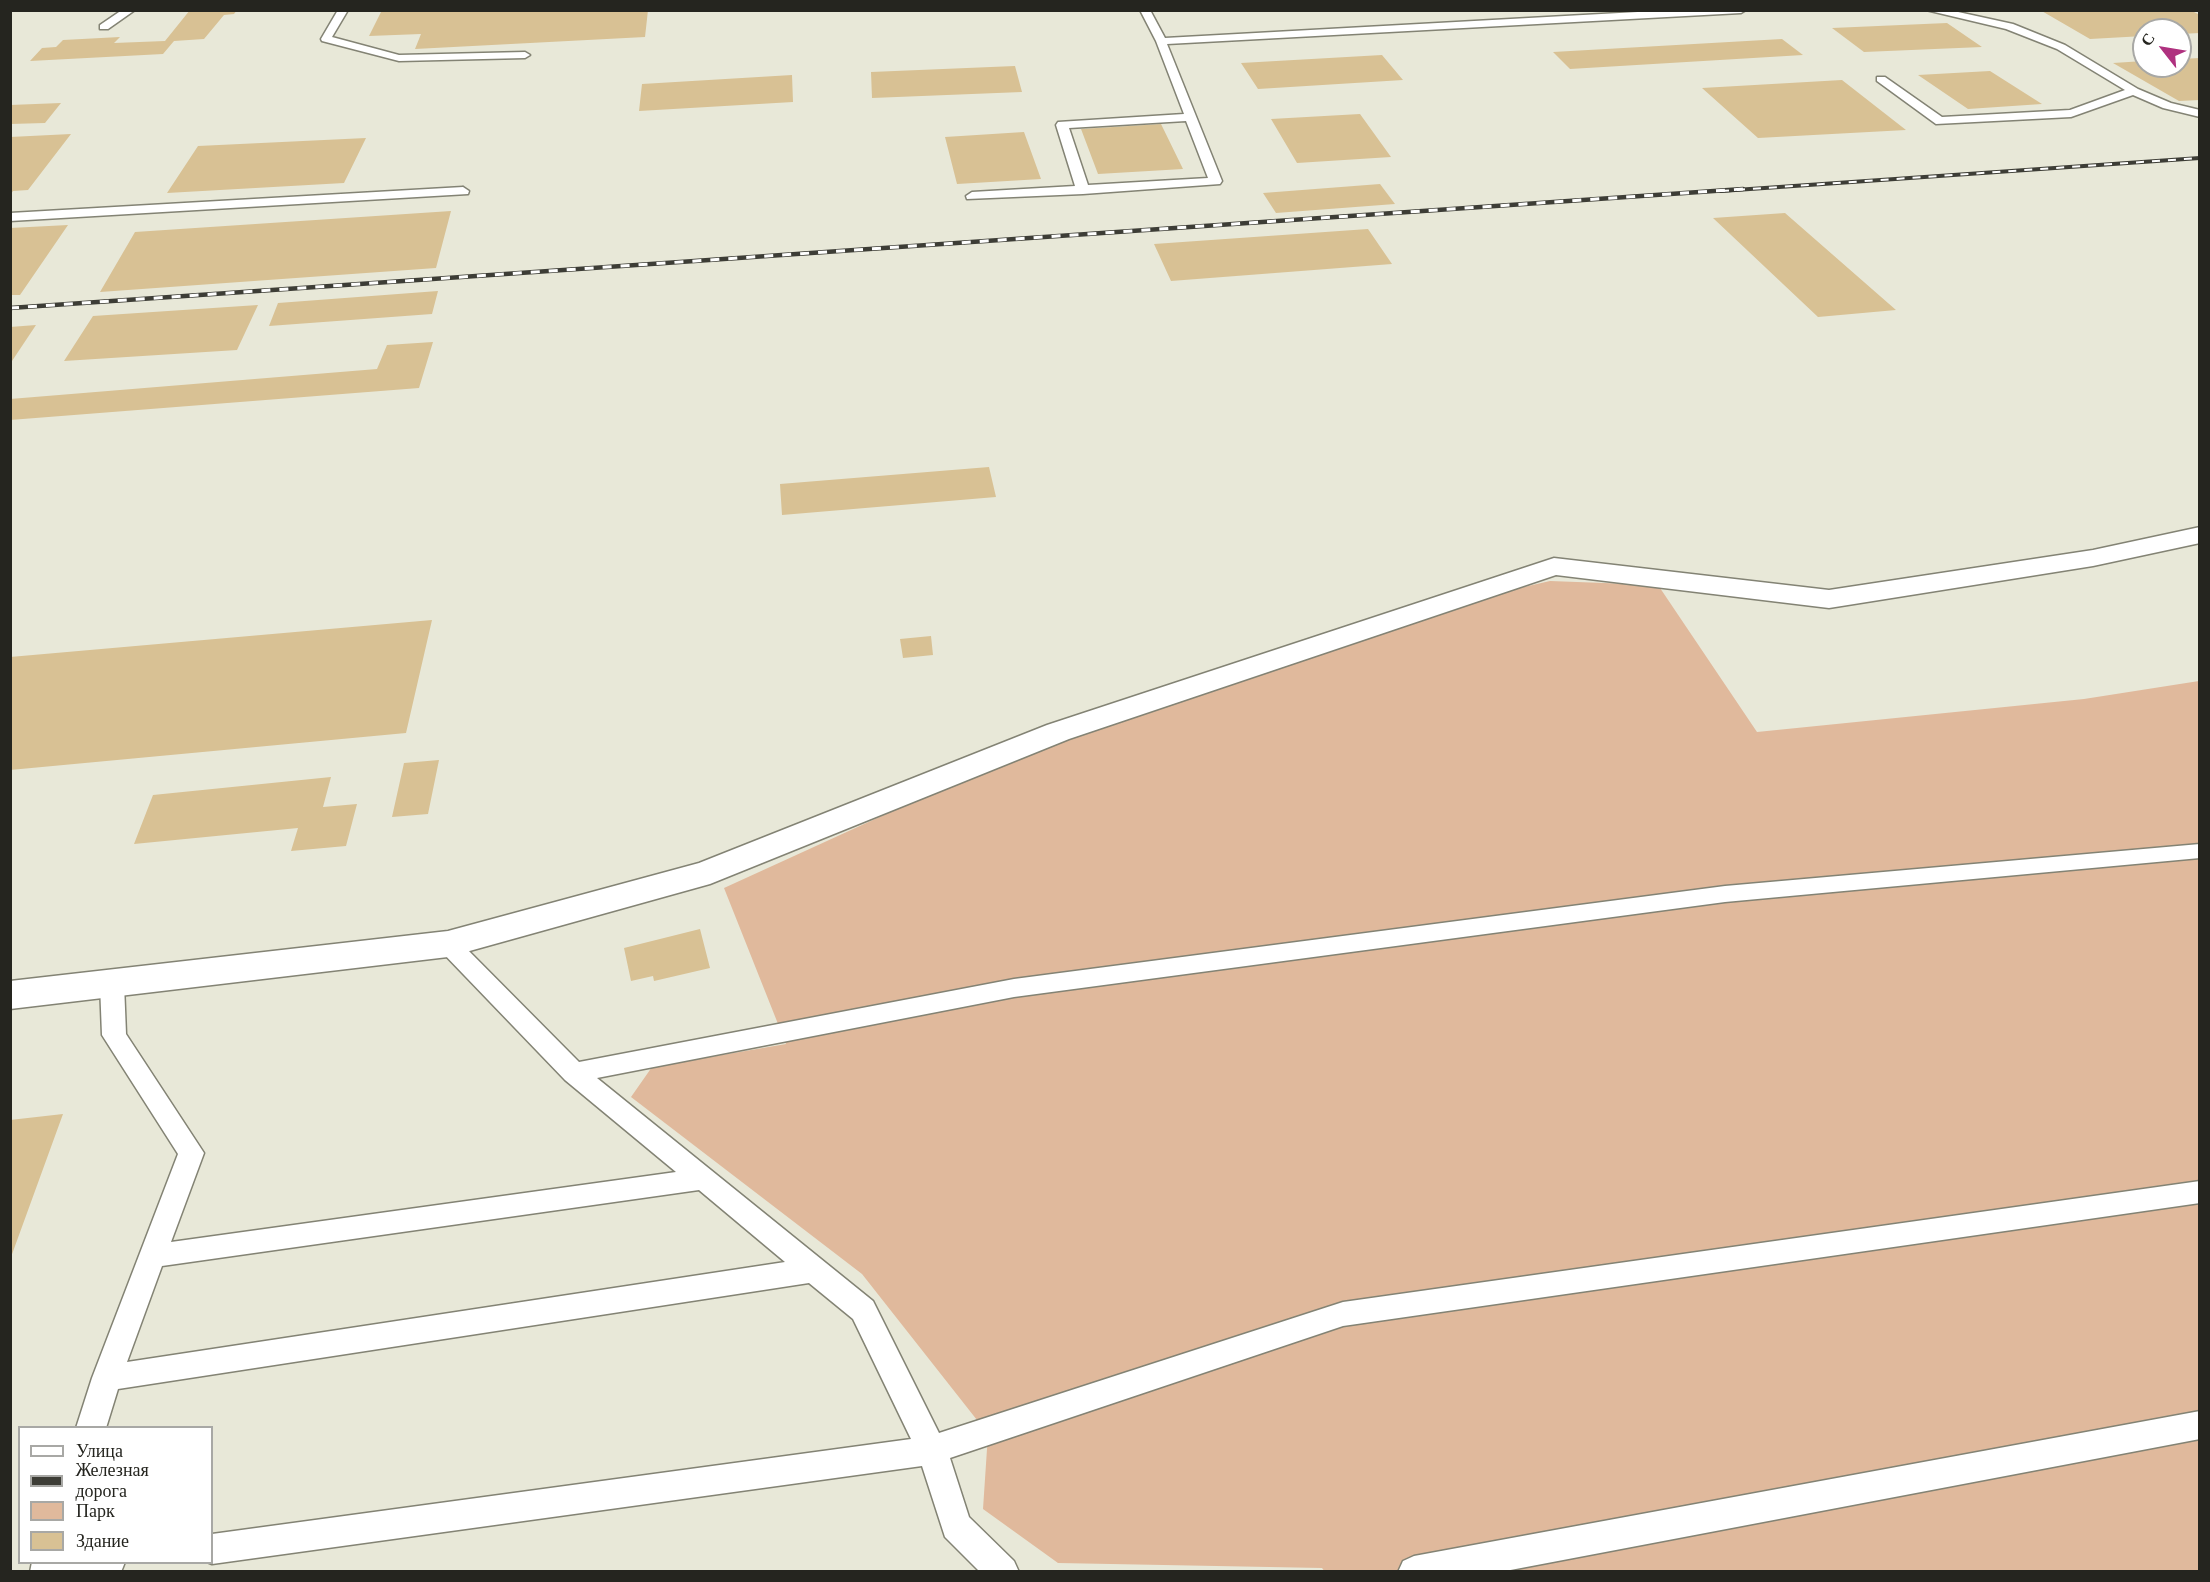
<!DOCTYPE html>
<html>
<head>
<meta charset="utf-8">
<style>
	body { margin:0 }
	#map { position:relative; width:2210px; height:1582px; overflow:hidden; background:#e8e8d8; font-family:"Crimson Pro",serif }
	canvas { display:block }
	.frame { position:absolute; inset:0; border:12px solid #25251f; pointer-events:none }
	.legend { position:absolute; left:18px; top:1426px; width:195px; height:138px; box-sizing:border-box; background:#fff; border:2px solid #a8a8a5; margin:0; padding:8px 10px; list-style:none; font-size:18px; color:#25251f }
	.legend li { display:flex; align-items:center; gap:12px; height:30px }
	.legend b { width:30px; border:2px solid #a8a8a5 }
	.north { position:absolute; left:2132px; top:18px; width:60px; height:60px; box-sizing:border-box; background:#fff; border:2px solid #a8a8a5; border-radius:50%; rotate:301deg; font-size:16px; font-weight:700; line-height:24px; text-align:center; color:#25251f }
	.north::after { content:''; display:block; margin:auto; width:21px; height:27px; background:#af317f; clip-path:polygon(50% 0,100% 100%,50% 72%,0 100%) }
</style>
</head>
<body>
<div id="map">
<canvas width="2210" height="1582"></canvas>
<div class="frame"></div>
<ul class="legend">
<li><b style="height:8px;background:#fff"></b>Улица</li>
<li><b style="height:8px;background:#3d3d36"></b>Железная дорога</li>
<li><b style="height:16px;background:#e0b99c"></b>Парк</li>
<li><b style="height:16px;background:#d8c194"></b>Здание</li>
</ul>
<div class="north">С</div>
</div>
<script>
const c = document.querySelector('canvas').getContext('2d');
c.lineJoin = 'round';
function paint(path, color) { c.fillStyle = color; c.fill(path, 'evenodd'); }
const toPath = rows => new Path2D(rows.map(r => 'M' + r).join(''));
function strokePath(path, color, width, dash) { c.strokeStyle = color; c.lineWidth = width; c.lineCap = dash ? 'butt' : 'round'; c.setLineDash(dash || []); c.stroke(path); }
paint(toPath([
	[1550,581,1658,585,1757,732,2084,699,2199,681,2199,1571,1325,1572,1322,1568,1058,1563,983,1509,988,1434,862,1274,631,1097,652,1067,786,1044,724,888,978,772,1437,607]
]), '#e0b99c');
paint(toPath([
	[190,10,237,10,234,14,224,15,204,39,174,41,163,54,30,61,42,48,56,47,63,40,120,37,114,43,165,41],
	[382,10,648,10,645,37,415,49,421,34,369,36],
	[2040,10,2190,10,2200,15,2200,33,2180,34,2180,30,2144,30,2144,36,2090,39],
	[1947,23,1982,47,1864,52,1832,28],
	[1782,39,1803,55,1570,69,1553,52],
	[1382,55,1403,80,1258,89,1241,63],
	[2200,58,2200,100,2179,101,2113,63,2144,61,2144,66,2180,66,2180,59],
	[1015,66,1022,92,872,98,871,72],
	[1990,71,2042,104,1968,109,1918,75],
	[792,75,793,102,639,111,642,84],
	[1842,80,1906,130,1758,138,1702,88],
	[61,103,45,123,10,124,10,105],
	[1360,114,1391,157,1297,163,1271,119],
	[1161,124,1183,169,1098,174,1081,129],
	[1024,132,1041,179,957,184,945,137],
	[71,134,28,190,13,191,10,195,10,137],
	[366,138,344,183,167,193,198,146],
	[1380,184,1395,204,1276,213,1263,193],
	[451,211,436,268,100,292,135,232],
	[1785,213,1896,310,1818,317,1713,218],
	[68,225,20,295,10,295,10,228],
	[1368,229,1392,264,1171,281,1154,244],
	[438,291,432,314,269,326,278,303],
	[258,305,237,350,64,361,93,316],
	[36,325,10,364,10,327],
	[433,342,419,388,10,420,10,399,377,369,387,345],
	[989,467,996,497,782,515,780,484],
	[432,620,406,733,10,770,10,657],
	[931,636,933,655,903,658,900,639],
	[439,760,428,814,392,817,404,763],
	[331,777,323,807,357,804,346,846,291,851,298,828,134,844,153,795],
	[700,929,710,968,654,981,653,976,631,981,624,948],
	[63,1114,11,1257,10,1256,10,1120]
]), '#d8c194');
const service = toPath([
	[122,10,135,10,108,29,100,29,100,25,122,10],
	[338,10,348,10,332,37,399,55,525,52,530,55,525,58,399,61,322,41,321,39,338,10],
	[1140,10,1150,10,1165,38,1674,10,1746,10,1741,13,1167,44,1222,181,1220,184,1083,194,967,199,966,196,972,192,1075,186,1056,125,1058,122,1184,114,1156,41,1140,10],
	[1186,121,1208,178,1088,185,1069,128,1186,121],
	[1926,10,1949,10,2013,24,2065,45,2138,89,2171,103,2200,110,2200,117,2163,108,2133,95,2071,117,1936,124,1877,81,1877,77,1885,77,1942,117,2070,110,2125,90,2057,49,2006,29,1926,10],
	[463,187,469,191,468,194,10,221,10,213,463,187],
	[2200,844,2200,858,1725,902,1014,997,597,1078,873,1301,939,1433,1343,1302,2200,1181,2200,1203,1343,1326,950,1458,969,1517,1014,1561,1019,1572,980,1572,945,1537,922,1466,212,1564,207,1562,212,1562,212,1534,911,1439,853,1319,809,1283,118,1389,106,1428,76,1428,92,1378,178,1154,102,1035,100,984,104,978,112,975,120,978,124,984,126,1034,204,1153,171,1242,676,1172,565,1080,440,950,436,944,440,938,448,936,456,938,579,1062,1014,979,1725,886,2200,844],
	[699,1190,785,1262,127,1362,162,1266,699,1190],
	[2200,1411,2200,1439,1500,1572,1398,1572,1403,1561,1414,1556,2200,1411],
	[32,1562,125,1562,121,1572,30,1572,32,1562]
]);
const minor = toPath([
	[2200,527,2200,543,2093,566,1829,608,1556,575,1069,739,710,884,448,957,10,1009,10,981,448,931,699,863,1047,725,1554,558,1829,590,2093,550,2200,527]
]);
strokePath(service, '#838374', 3);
strokePath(minor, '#838374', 3);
paint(service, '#fff');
paint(minor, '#fff');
const railFar1 = toPath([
	[1721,191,2200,158]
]);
const rail = toPath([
	[10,308,1743,189]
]);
strokePath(railFar1, '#3d3d36', 4);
strokePath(rail, '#3d3d36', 4.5);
strokePath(railFar1, '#fff', 2, [8]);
strokePath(rail, '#fff', 3, [9]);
</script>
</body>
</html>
